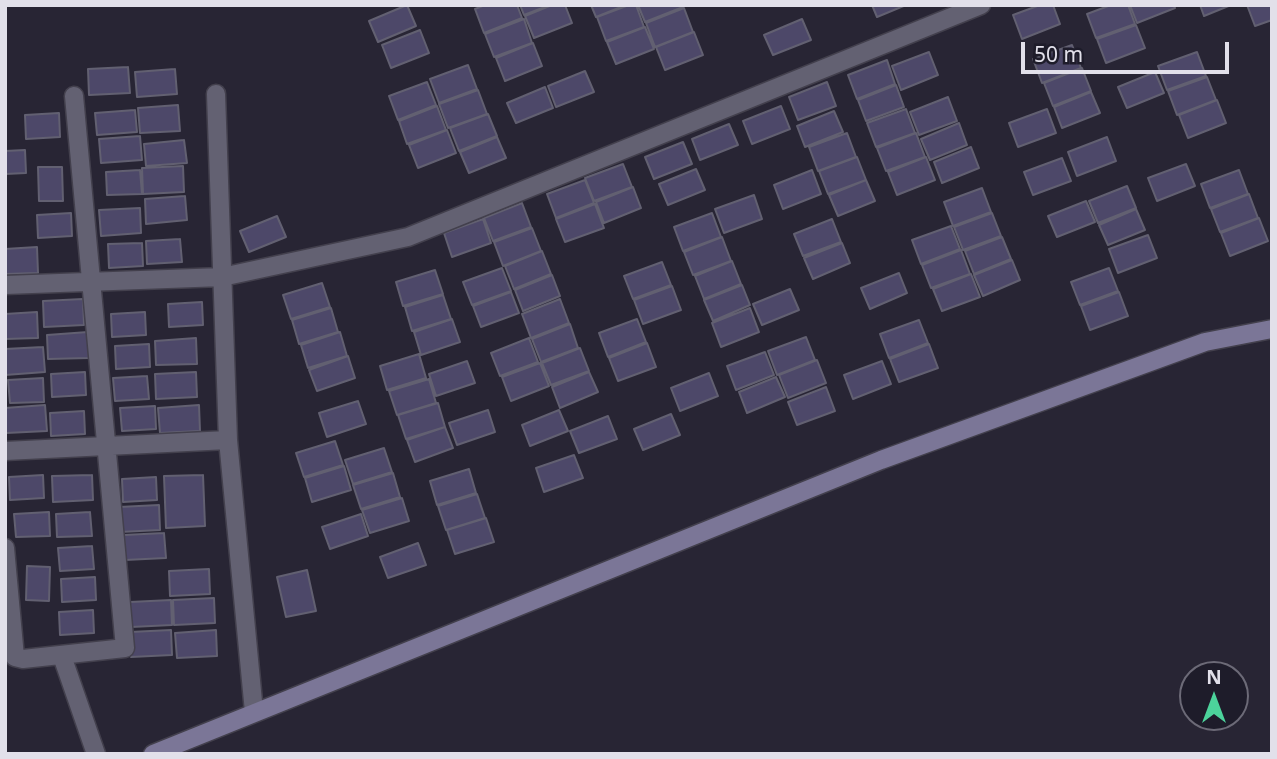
<!DOCTYPE html>
<html>
<head>
<meta charset="utf-8">
<style>
	body { margin:0 }
	#map { position:relative; width:1277px; height:759px; overflow:hidden; background:#282534; font-family:"Noto Sans",sans-serif }
	canvas { display:block }
	.frame { position:absolute; inset:0; border:7px solid #e2e0ea; pointer-events:none }
	.north { position:absolute; left:1179px; top:661px; width:70px; height:70px; box-sizing:border-box; background:#1e1c2a; border:2px solid #6c6a77; border-radius:50%; rotate:0deg; font-size:19px; font-weight:700; line-height:28px; text-align:center; color:#e2e0ea }
	.north::after { content:''; display:block; margin:auto; width:24px; height:32px; background:#4cd39b; clip-path:polygon(50% 0,100% 100%,50% 72%,0 100%) }
	.scale { position:absolute; left:1021px; top:42px; width:208px; height:32px; box-sizing:border-box; border:4px solid #e2e0ea; border-top:0; padding-left:9px; font-size:21px; line-height:24px; white-space:nowrap; color:#e2e0ea; -webkit-text-stroke:5px #1e1c2a; paint-order:stroke }
</style>
</head>
<body>
<div id="map">
<canvas width="1277" height="759"></canvas>
<div class="frame"></div>
<div class="north">N</div>
<div class="scale">50 m</div>
</div>
<script>
const c = document.querySelector('canvas').getContext('2d');
c.lineJoin = 'round';
function paint(path, color) { c.fillStyle = color; c.fill(path, 'evenodd'); }
const toPath = rows => new Path2D(rows.map(r => 'M' + r).join(''));
function strokePath(path, color, width, dash) { c.strokeStyle = color; c.lineWidth = width; c.lineCap = dash ? 'butt' : 'round'; c.setLineDash(dash || []); c.stroke(path); }
const building = toPath([
	[407,5,416,26,378,42,369,21,407,5],
	[485,5,517,5,522,18,484,33,475,9,485,5],
	[520,5,550,5,524,15,520,5],
	[552,5,565,5,572,23,534,38,525,16,552,5],
	[591,5,626,5,596,17,591,5],
	[629,5,636,5,644,27,606,41,597,17,629,5],
	[638,5,682,5,683,7,645,22,638,5],
	[872,5,906,5,877,17,872,5],
	[1040,5,1053,5,1060,24,1022,39,1013,15,1040,5],
	[1111,5,1128,5,1135,24,1096,38,1087,14,1111,5],
	[1130,5,1174,5,1175,8,1137,23,1130,5],
	[1200,5,1231,5,1204,16,1200,5],
	[1247,5,1272,5,1272,20,1255,26,1247,5],
	[684,8,693,32,655,47,646,23,684,8],
	[524,19,532,43,494,57,485,34,524,19],
	[802,19,811,40,773,55,764,35,802,19],
	[1136,25,1145,48,1106,63,1097,39,1136,25],
	[645,27,654,49,616,64,607,42,645,27],
	[420,30,429,53,391,68,382,45,420,30],
	[694,32,703,55,665,70,656,47,694,32],
	[533,43,542,66,505,81,496,58,533,43],
	[1072,45,1081,68,1042,83,1033,59,1072,45],
	[929,52,938,75,901,90,892,66,929,52],
	[1197,52,1206,76,1167,90,1158,66,1197,52],
	[887,60,895,84,857,99,848,75,887,60],
	[468,65,477,89,439,103,430,79,468,65],
	[128,67,130,93,89,95,88,69,128,67],
	[1082,68,1091,91,1053,106,1044,83,1082,68],
	[175,69,177,94,137,97,135,72,175,69],
	[585,71,594,92,556,107,548,86,585,71],
	[1155,72,1164,93,1127,108,1118,87,1155,72],
	[1207,77,1216,100,1177,115,1168,91,1207,77],
	[427,82,436,105,398,120,389,96,427,82],
	[827,82,836,106,798,120,789,97,827,82],
	[896,85,904,107,866,121,858,100,896,85],
	[545,87,553,108,516,123,507,103,545,87],
	[478,90,487,114,448,128,439,104,478,90],
	[1091,92,1100,113,1062,128,1054,107,1091,92],
	[948,97,957,121,919,135,910,112,948,97],
	[1217,100,1226,123,1188,138,1179,115,1217,100],
	[178,105,180,131,140,133,138,108,178,105],
	[437,106,446,130,407,144,399,121,437,106],
	[781,106,790,129,752,144,743,121,781,106],
	[906,109,915,133,876,147,867,123,906,109],
	[1047,109,1056,133,1018,147,1009,123,1047,109],
	[135,110,137,132,97,135,95,113,135,110],
	[834,111,843,132,805,147,797,126,834,111],
	[59,113,60,137,26,139,25,115,59,113],
	[488,114,497,136,459,151,450,128,488,114],
	[959,123,967,145,930,160,921,139,959,123],
	[729,124,738,145,700,160,692,139,729,124],
	[447,130,456,153,418,168,409,145,447,130],
	[847,133,856,157,818,171,809,147,847,133],
	[916,133,925,157,886,171,877,148,916,133],
	[140,136,142,160,101,163,99,139,140,136],
	[497,137,506,158,469,173,460,152,497,137],
	[1107,137,1116,161,1077,176,1068,152,1107,137],
	[184,140,187,163,146,166,144,144,184,140],
	[683,142,692,164,654,179,645,157,683,142],
	[971,147,979,168,942,183,934,162,971,147],
	[25,150,26,173,5,174,5,151,25,150],
	[857,157,866,180,828,194,819,171,857,157],
	[926,157,935,180,897,195,888,172,926,157],
	[1062,158,1071,181,1033,195,1024,172,1062,158],
	[623,164,632,187,594,201,585,178,623,164],
	[1186,164,1195,186,1157,201,1148,178,1186,164],
	[183,166,184,192,143,194,142,168,183,166],
	[38,167,62,167,63,201,39,201,38,167],
	[696,169,705,190,668,205,659,184,696,169],
	[140,170,142,194,107,195,106,172,140,170],
	[812,170,821,194,783,209,774,185,812,170],
	[1239,170,1248,194,1210,208,1201,184,1239,170],
	[585,180,594,203,556,218,547,194,585,180],
	[866,180,875,201,838,216,829,195,866,180],
	[1127,186,1136,208,1098,223,1089,201,1127,186],
	[633,187,641,208,604,223,596,202,633,187],
	[982,188,991,212,953,226,944,202,982,188],
	[1249,194,1258,218,1220,232,1211,209,1249,194],
	[754,195,762,219,724,233,715,209,754,195],
	[185,196,187,220,146,224,145,199,185,196],
	[1086,201,1095,222,1057,237,1048,216,1086,201],
	[522,203,531,227,493,241,484,218,522,203],
	[595,204,604,228,565,242,556,219,595,204],
	[140,208,141,233,101,236,99,210,140,208],
	[1136,209,1145,230,1108,245,1099,225,1136,209],
	[71,213,72,236,38,238,37,215,71,213],
	[712,213,721,237,683,251,674,227,712,213],
	[992,213,1001,236,963,250,954,227,992,213],
	[277,216,286,237,249,252,240,231,277,216],
	[1259,218,1268,241,1230,256,1221,233,1259,218],
	[483,219,491,243,452,257,444,233,483,219],
	[832,219,841,242,803,256,794,234,832,219],
	[951,226,960,249,921,264,912,240,951,226],
	[532,228,541,251,503,266,494,242,532,228],
	[1148,235,1157,258,1118,273,1109,249,1148,235],
	[722,237,731,261,693,275,684,252,722,237],
	[1002,237,1011,259,974,274,965,251,1002,237],
	[180,239,182,262,147,264,146,241,180,239],
	[142,243,143,266,109,268,108,244,142,243],
	[842,243,850,263,813,279,804,258,842,243],
	[37,247,38,273,5,274,5,249,37,247],
	[961,250,970,274,931,288,922,265,961,250],
	[542,251,551,274,514,289,505,266,542,251],
	[1012,260,1020,280,983,296,974,275,1012,260],
	[732,261,741,284,704,299,695,276,732,261],
	[662,262,671,285,633,299,624,276,662,262],
	[502,268,511,291,472,305,463,282,502,268],
	[1109,268,1118,291,1080,305,1071,282,1109,268],
	[435,270,443,294,403,306,396,282,435,270],
	[899,273,907,293,870,309,861,288,899,273],
	[971,274,980,297,942,311,933,289,971,274],
	[552,275,560,296,523,311,515,290,552,275],
	[322,283,330,307,291,319,283,295,322,283],
	[742,285,750,305,713,321,704,300,742,285],
	[672,286,681,310,643,324,634,300,672,286],
	[790,289,799,310,762,325,753,304,790,289],
	[511,292,519,313,481,327,473,306,511,292],
	[1119,292,1128,316,1090,330,1081,306,1119,292],
	[443,295,451,319,412,331,405,307,443,295],
	[83,299,84,325,44,327,43,301,83,299],
	[560,299,569,323,531,338,522,314,560,299],
	[202,302,203,325,169,327,168,304,202,302],
	[331,308,338,332,299,344,292,320,331,308],
	[750,308,759,332,721,347,712,323,750,308],
	[37,312,38,338,5,339,5,314,37,312],
	[145,312,146,335,112,337,111,314,145,312],
	[452,319,460,342,421,355,414,332,452,319],
	[637,319,646,342,608,357,599,333,637,319],
	[919,320,928,343,889,358,880,334,919,320],
	[570,324,578,348,541,362,532,339,570,324],
	[88,332,89,358,48,359,47,335,88,332],
	[340,332,347,356,308,368,301,345,340,332],
	[806,337,815,360,777,375,768,351,806,337],
	[196,338,197,364,156,365,155,341,196,338],
	[529,338,538,362,500,376,491,353,529,338],
	[647,343,656,367,618,381,609,358,647,343],
	[149,344,150,367,116,369,115,346,149,344],
	[929,344,938,368,899,382,890,359,929,344],
	[43,347,45,372,5,375,5,349,43,347],
	[580,348,589,371,551,385,542,363,580,348],
	[765,352,774,375,736,390,727,366,765,352],
	[419,354,426,378,387,390,380,366,419,354],
	[348,356,355,378,317,391,309,370,348,356],
	[817,360,826,383,788,398,779,375,817,360],
	[467,361,475,383,436,396,429,374,467,361],
	[882,361,891,384,853,399,844,375,882,361],
	[540,363,549,386,511,401,502,377,540,363],
	[85,372,86,395,52,397,51,374,85,372],
	[196,372,197,397,156,399,155,374,196,372],
	[589,372,598,392,560,408,552,387,589,372],
	[709,373,718,396,680,411,671,388,709,373],
	[147,376,149,399,115,401,113,378,147,376],
	[776,377,785,397,747,413,739,392,776,377],
	[43,378,44,402,10,403,8,380,43,378],
	[429,379,436,403,397,415,389,391,429,379],
	[826,387,835,411,797,425,788,402,826,387],
	[358,401,366,424,327,437,319,413,358,401],
	[438,403,445,427,406,439,398,415,438,403],
	[45,405,47,431,6,433,5,408,45,405],
	[199,405,200,431,160,433,158,408,199,405],
	[155,406,156,429,122,431,120,408,155,406],
	[488,410,495,432,457,445,449,423,488,410],
	[559,410,568,431,530,446,522,425,559,410],
	[84,411,85,434,51,436,50,413,84,411],
	[671,414,680,435,643,450,634,429,671,414],
	[608,416,617,439,579,453,570,431,608,416],
	[445,427,453,448,415,462,407,440,445,427],
	[335,441,343,465,304,477,296,453,335,441],
	[384,448,392,472,353,484,345,460,384,448],
	[574,455,583,478,544,492,536,468,574,455],
	[344,466,351,490,312,502,305,478,344,466],
	[469,469,476,493,437,505,430,481,469,469],
	[393,473,400,497,361,509,353,485,393,473],
	[43,475,44,498,10,500,9,477,43,475],
	[92,475,93,500,53,502,52,476,92,475],
	[203,475,205,526,166,528,164,476,203,475],
	[156,477,157,500,123,502,122,479,156,477],
	[477,494,485,518,446,530,438,506,477,494],
	[402,498,409,521,370,533,362,510,402,498],
	[159,505,160,530,120,532,119,507,159,505],
	[49,512,50,536,16,537,14,514,49,512],
	[90,512,92,536,57,537,56,514,90,512],
	[361,514,368,536,330,549,322,527,361,514],
	[486,518,494,542,455,554,447,530,486,518],
	[164,533,166,558,125,560,124,535,164,533],
	[418,543,426,565,388,578,380,557,418,543],
	[92,546,94,569,60,571,58,548,92,546],
	[27,566,50,567,49,601,26,600,27,566],
	[209,569,210,594,170,596,169,571,209,569],
	[307,570,316,611,286,617,277,577,307,570],
	[95,577,96,600,62,602,61,579,95,577],
	[214,598,215,623,174,625,173,600,214,598],
	[171,600,172,625,131,627,130,602,171,600],
	[93,610,94,633,60,635,59,612,93,610],
	[171,630,172,655,131,657,130,632,171,630],
	[216,630,217,656,177,658,175,633,216,630]
]);
paint(building, '#4d4869');
strokePath(building, '#626071', 2);
const street = toPath([
	[216,94,228,440,254,712],
	[5,285,222,277,408,237,981,5],
	[5,451,228,440],
	[5,548,15,657,23,659,125,648,74,96],
	[62,656,96,754]
]);
const secondary = toPath([
	[153,754,881,460,1205,342,1272,329]
]);
strokePath(street, '#43404d', 21);
strokePath(secondary, '#43404d', 21);
strokePath(street, '#636172', 18);
strokePath(secondary, '#7b7697', 18);
</script>
</body>
</html>
